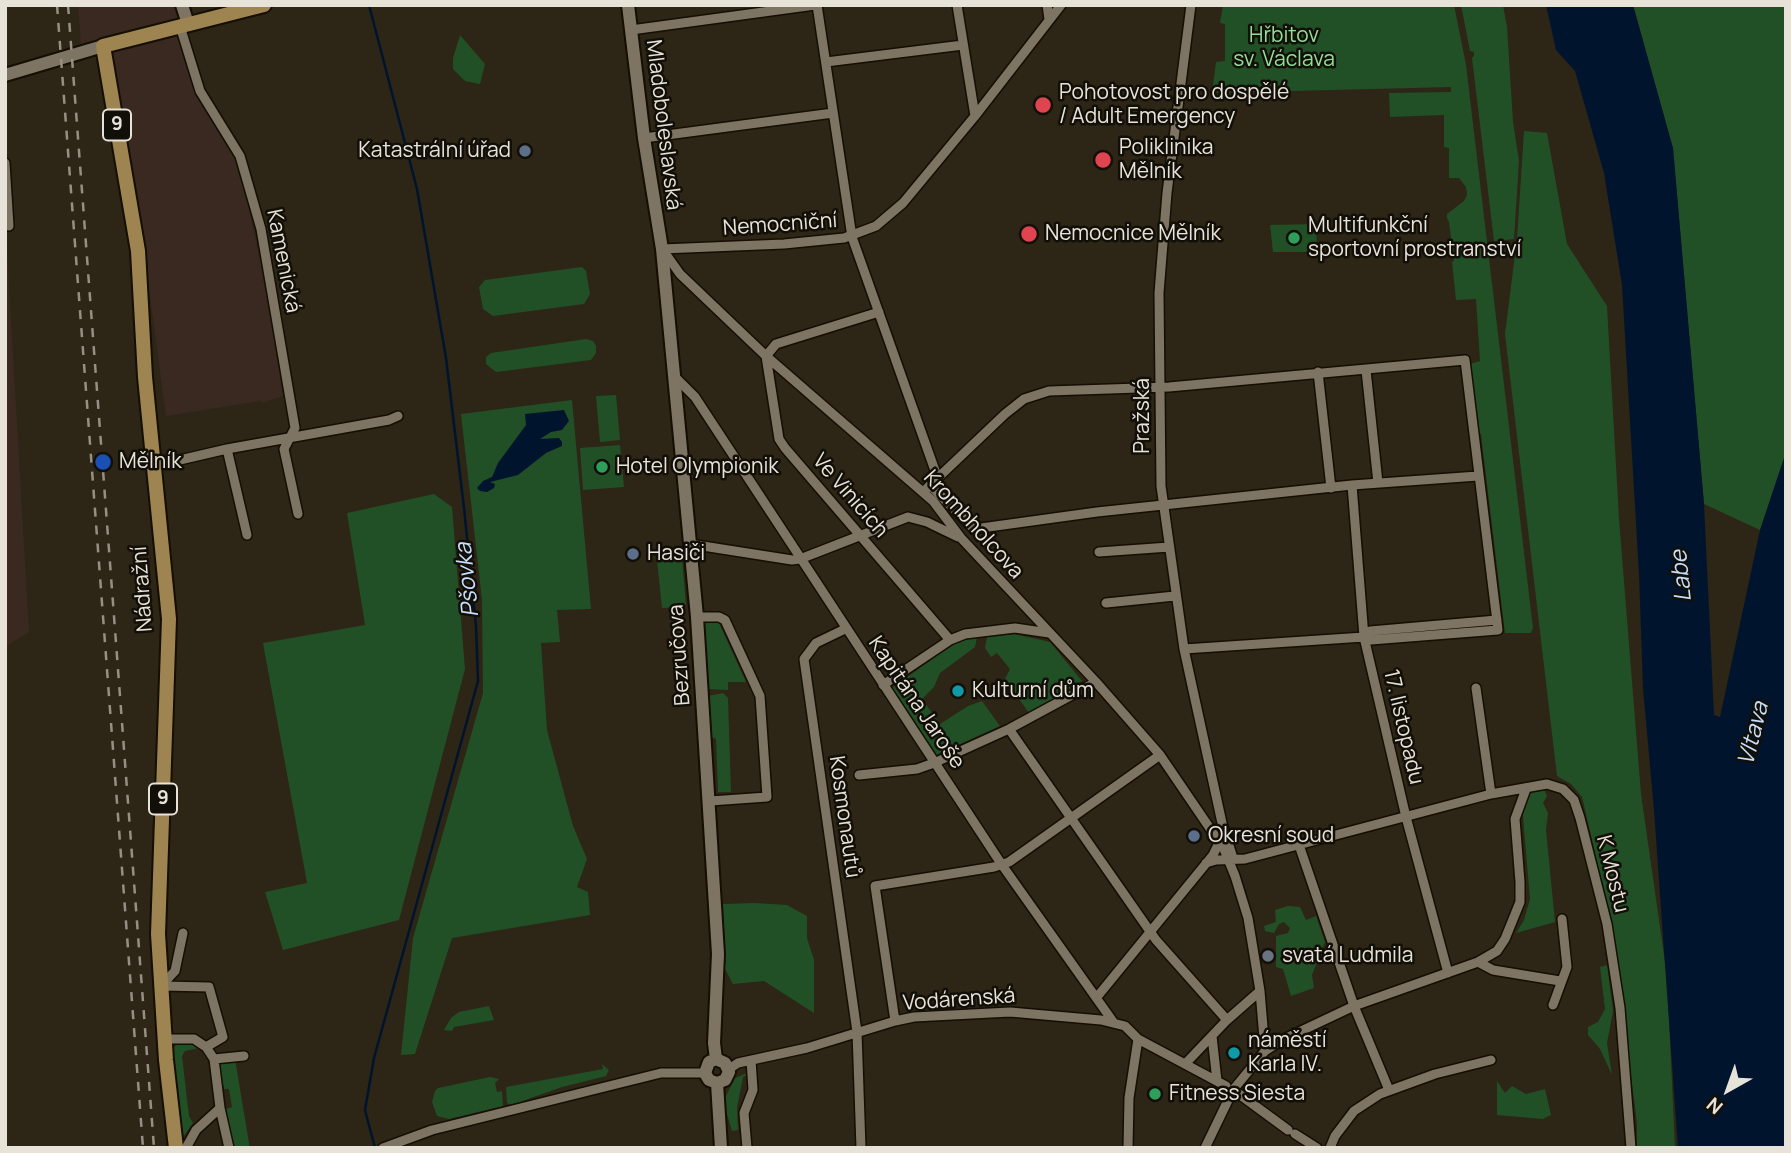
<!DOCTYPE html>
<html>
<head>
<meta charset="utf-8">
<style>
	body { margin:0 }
	#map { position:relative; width:1791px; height:1153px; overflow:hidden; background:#2d2516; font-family:Manrope,sans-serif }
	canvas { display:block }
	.frame { position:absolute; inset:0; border:7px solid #e8e3d9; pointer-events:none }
	.north { position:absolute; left:1693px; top:1055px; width:70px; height:70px; -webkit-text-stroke:5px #120f08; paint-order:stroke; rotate:220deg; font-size:19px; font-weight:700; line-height:28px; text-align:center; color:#e8e3d9 }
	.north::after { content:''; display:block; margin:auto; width:24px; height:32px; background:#e8e3d9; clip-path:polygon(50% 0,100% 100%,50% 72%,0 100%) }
</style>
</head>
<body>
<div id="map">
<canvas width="1791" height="1153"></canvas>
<div class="frame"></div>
<div class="north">N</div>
</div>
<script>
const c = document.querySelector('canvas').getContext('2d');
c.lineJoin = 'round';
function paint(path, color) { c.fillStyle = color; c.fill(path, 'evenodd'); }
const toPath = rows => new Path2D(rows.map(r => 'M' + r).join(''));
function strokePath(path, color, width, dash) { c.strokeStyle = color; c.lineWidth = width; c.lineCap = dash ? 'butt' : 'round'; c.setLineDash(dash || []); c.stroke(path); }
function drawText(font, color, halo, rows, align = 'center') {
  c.font = font + ' Manrope,sans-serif'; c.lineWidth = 5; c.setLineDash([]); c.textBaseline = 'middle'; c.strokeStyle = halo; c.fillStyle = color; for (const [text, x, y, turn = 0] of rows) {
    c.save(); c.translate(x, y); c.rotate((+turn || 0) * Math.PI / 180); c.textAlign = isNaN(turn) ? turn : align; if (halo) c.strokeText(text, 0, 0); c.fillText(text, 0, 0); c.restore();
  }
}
paint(toPath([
	[78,5,178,5,198,90,237,154,270,307,283,396,262,403,261,401,166,416,140,221,108,41,81,46],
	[5,215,29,632,5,647]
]), '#3a2920');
paint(toPath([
	[1223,5,1454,5,1466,65,1533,628,1531,633,1505,633,1481,434,1478,433,1470,364,1480,361,1476,299,1456,300,1452,262,1454,261,1449,222,1447,218,1447,214,1464,201,1467,195,1466,187,1459,178,1449,178,1449,148,1444,147,1444,115,1390,117,1389,93,1451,92,1451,87,1212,93,1216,62,1225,61,1225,24,1220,23],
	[1461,5,1503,5,1507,27,1513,122,1519,161,1514,239,1494,241,1472,58,1474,56,1474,52,1470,51],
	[1633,5,1786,5,1786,452,1760,530,1704,504,1673,149],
	[460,35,485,64,480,84,465,81,453,69,453,58],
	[1524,131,1547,133,1567,244,1607,306,1619,519,1641,794,1667,976,1675,1148,1637,1148,1637,1123,1612,926,1582,797,1571,784,1557,776,1505,334,1517,239],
	[1316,224,1317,252,1273,252,1270,225],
	[582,267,586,271,590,294,584,304,493,316,483,309,479,287,485,280],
	[586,339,593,341,596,346,596,353,591,360,496,372,486,364,486,357,491,353],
	[616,395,620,440,600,442,596,396],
	[572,400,591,609,557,610,560,642,541,643,547,730,573,826,587,859,577,887,588,892,590,915,452,938,415,1054,401,1055,413,938,483,693,482,600,461,414],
	[620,445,624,487,583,490,580,448],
	[434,494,452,507,465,669,399,920,283,950,265,892,307,883,263,643,365,625,347,513],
	[674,554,680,555,682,559,686,604,684,607,662,608,657,560],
	[713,621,719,623,746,682,728,682,728,690,708,689,704,622],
	[1014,634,1050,642,1082,681,1029,713,1005,679,1010,669,997,653,991,657,985,648,987,637],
	[977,637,975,647,940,673,934,687,922,699,940,724,968,706,982,701,1000,726,936,755,892,688,949,647,958,642],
	[723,693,728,698,731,792,718,792,716,739,712,737,708,696],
	[1539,789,1544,789,1547,796,1543,803,1548,813,1546,830,1555,922,1516,933,1524,920,1530,899,1522,805,1528,795],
	[755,903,787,905,807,916,807,938,814,960,814,1013,764,981,733,984,725,969,723,904],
	[1288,906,1300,907,1306,920,1316,916,1325,942,1312,975,1314,988,1291,996,1283,969,1276,967,1276,936,1288,933,1290,928,1284,922,1279,924,1274,933,1265,931,1264,926,1276,922,1275,910],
	[1607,965,1613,1011,1607,1043,1612,1075,1600,1049,1588,1035,1588,1027,1598,1022,1605,1009,1600,967],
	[489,1006,494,1020,454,1027,452,1031,444,1030,451,1018,459,1012],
	[185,1042,192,1043,199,1048,185,1051,182,1056,189,1116,193,1123,183,1137,172,1049,177,1044],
	[235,1059,249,1143,249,1148,235,1148,232,1145,226,1109,232,1107,229,1089,224,1089,219,1061],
	[602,1064,609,1070,606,1076,562,1087,511,1105,507,1103,506,1087,603,1069],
	[747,1073,747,1075,743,1077,737,1107,738,1130,732,1131,726,1111,726,1096,735,1078],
	[490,1077,499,1079,495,1083,497,1092,502,1091,503,1106,449,1119,437,1116,432,1102,435,1091,438,1088],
	[1497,1081,1505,1093,1512,1086,1526,1094,1545,1089,1551,1115,1543,1119,1497,1115]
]), '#225026');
paint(toPath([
	[1546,5,1633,5,1673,148,1704,504,1714,715,1720,717,1760,530,1786,452,1786,1148,1678,1148,1654,810,1643,688,1639,574,1622,285,1604,173,1575,71,1556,50],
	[564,410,569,421,562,430,551,432,540,439,559,438,562,442,562,446,546,453,518,475,490,482,495,484,494,488,487,492,480,491,477,488,483,481,492,477,498,463,526,425,525,414]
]), '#00152d');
strokePath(toPath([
	[369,5,417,189,446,358,464,508,476,626,478,681,374,1058,365,1110,375,1148]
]), '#00152d', 2.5);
const street = toPath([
	[817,5,852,237,938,479],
	[957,5,975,116],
	[1047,5,1049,19],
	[1191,5,1167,193,1159,293,1161,486,1184,649,1222,823,1232,855],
	[180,26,200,91,240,156,261,229,295,428,284,449,298,514],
	[631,30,815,5],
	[826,62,963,45],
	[644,138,833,113],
	[5,163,9,226],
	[662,249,784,244,844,238,876,226,903,203,975,116,1061,5],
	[663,250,680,274,766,356,933,501,961,538,1096,682,1160,755,1224,849,1235,876,1248,918,1260,991,1265,1051],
	[879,312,776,344,766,356,779,439,785,448,950,640],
	[1366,370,1378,483],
	[1318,372,1331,488],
	[674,376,695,397,1002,865,1114,1023],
	[227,449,247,535],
	[154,466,227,449,389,420,398,416],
	[930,485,974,529,1097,512,1352,485,1478,476],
	[1352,485,1364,637,1406,817,1448,973],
	[923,492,1005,414,1024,399,1049,391,1169,387,1465,360,1498,630,1371,640,1364,637],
	[690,544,792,560,800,559,908,517,927,522,958,537],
	[1099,552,1169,547],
	[1106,603,1175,596],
	[697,617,719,617,725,620,760,696,767,797,710,801],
	[845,629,816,643,804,659,857,1032,861,1148],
	[1184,649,1364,637,1370,631,1497,620],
	[883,685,950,640,965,634,1015,628,1049,633],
	[1476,688,1491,794],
	[1009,729,1156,940,1227,1020],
	[859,775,917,769,934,763,1009,729,1096,682],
	[1299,845,1354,1006,1389,1090],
	[1206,863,1216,860,1245,859,1491,794,1547,784,1563,789,1574,800,1580,818,1607,924,1620,1008,1631,1148],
	[1478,962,1493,970,1560,981],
	[161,986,209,987,223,1037,206,1047],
	[161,986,175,971,183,933],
	[1097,997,1213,855,1221,839],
	[1553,1005,1567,967,1562,919],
	[895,1021,875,886,994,867,1009,862,1160,755],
	[1212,1036,1217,1081],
	[164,1039,194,1039,206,1047,214,1059,220,1108,229,1148],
	[214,1059,244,1056],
	[1186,1063,1227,1020,1260,991],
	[729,1069,738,1063,807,1048,895,1021,914,1017,1010,1012,1101,1020,1125,1026,1138,1039,1226,1086],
	[1239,1094,1288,1130],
	[1295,1134,1317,1148],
	[186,1148,196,1130,220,1108],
	[383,1148,432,1130,661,1073,705,1073],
	[747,1148,744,1113,753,1090,751,1060],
	[1128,1148,1129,1098,1138,1039],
	[1205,1148,1233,1090,1265,1051,1282,1040,1354,1006,1478,962,1497,951,1505,939,1520,902,1520,882,1515,819,1526,789],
	[1330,1148,1335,1136,1354,1111,1380,1094,1435,1074,1491,1060]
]);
const secondary = toPath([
	[182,5,188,24],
	[628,5,644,138,662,249,697,617,718,954,714,1043,716,1059],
	[5,75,103,46],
	[716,1059,725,1063,729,1072,725,1080,717,1083],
	[716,1059,709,1062,705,1073,709,1080,717,1083],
	[717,1083,721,1148]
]);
const primary = toPath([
	[176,1148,166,1060,158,934,169,619,145,377,138,251,103,46,264,5]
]);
strokePath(street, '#150e02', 12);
strokePath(secondary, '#150e02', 16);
strokePath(primary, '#150e02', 18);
strokePath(street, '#7d7463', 9);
strokePath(secondary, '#7d7463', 12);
strokePath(primary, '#9d8450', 14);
strokePath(toPath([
	[57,5,143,1148],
	[68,5,154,1148]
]), '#968f83', 2.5, [9, 9]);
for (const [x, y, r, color] of [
	[1043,105,9,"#e0444e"],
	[525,151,7,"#5c6f8a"],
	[1103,160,9,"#e0444e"],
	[1029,234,9,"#e0444e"],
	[1294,238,7,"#2e9e5b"],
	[103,462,9,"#1a4fb4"],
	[602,467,7,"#2e9e5b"],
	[633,554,7,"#5c6f8a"],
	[958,691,7,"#0f9aa8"],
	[1194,836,7,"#5c6f8a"],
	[1268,956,7,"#6b7280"],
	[1234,1053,7,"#0f9aa8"],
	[1155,1094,7,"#2e9e5b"]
]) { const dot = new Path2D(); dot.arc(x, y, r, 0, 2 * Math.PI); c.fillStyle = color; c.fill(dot); strokePath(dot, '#120f08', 2.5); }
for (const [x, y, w] of [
	[117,125,28],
	[163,799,28]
]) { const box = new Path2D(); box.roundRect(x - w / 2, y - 15.5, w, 31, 5); c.fillStyle = '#120f08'; c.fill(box); strokePath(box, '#e8e3d9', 2); }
drawText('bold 19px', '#e8e3d9', null, [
	["9",117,125],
	["9",163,799]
]);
drawText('21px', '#91de94', '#120f08', [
	["Hřbitov",1284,36],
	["sv. Václava",1284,60]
]);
drawText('21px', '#e8e3d9', '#120f08', [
	["Pohotovost pro dospělé",1059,93],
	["/ Adult Emergency",1059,117],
	["Poliklinika",1119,148],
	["Mělník",1119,172],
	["Katastrální úřad",511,151,"right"],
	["Multifunkční",1308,226],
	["sportovní prostranství",1308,250],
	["Nemocnice Mělník",1045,234],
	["Mělník",119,462],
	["Hotel Olympionik",616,467],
	["Hasiči",647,554],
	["Kulturní dům",972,691],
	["Okresní soud",1208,836],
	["svatá Ludmila",1282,956],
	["náměstí",1248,1041],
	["Karla IV.",1248,1065],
	["Fitness Siesta",1169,1094]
], 'left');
drawText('21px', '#e8e3d9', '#120f08', [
	["Mladoboleslavská",663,125,83],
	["Nemocniční",780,225,-4],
	["Kamenická",283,261,79],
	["Pražská",1143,416,-90],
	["Ve Vinicích",850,496,49],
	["Krombholcova",973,525,48],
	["Nádražní",143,589,-94],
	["Bezručova",680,655,-94],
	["Kapitána Jaroše",916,703,56],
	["17. listopadu",1403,727,77],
	["Kosmonautů",844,817,82],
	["K Mostu",1612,874,76],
	["Vodárenská",959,1000,-4]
]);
drawText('italic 23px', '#c5dffd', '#120f08', [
	["Labe",1682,576,-96],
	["Pšovka",468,580,-96],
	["Vltava",1754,734,-76]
]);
</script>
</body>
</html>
